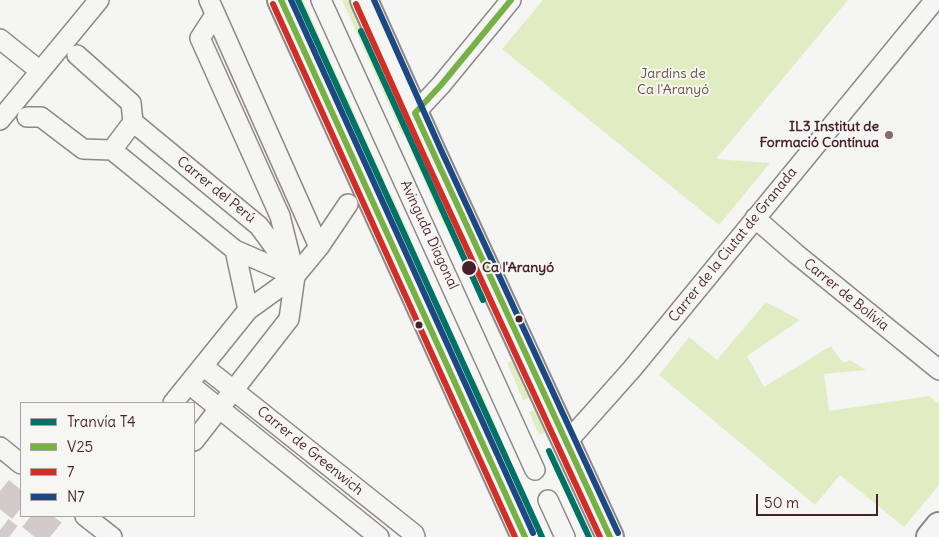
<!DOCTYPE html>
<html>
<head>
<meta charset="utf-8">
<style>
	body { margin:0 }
	#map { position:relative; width:939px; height:537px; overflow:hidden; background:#f5f5f3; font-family:Delius,sans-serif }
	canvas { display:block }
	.legend { position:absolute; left:20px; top:402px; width:175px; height:115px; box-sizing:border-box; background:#f6f6f2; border:1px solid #b1a0a2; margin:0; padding:6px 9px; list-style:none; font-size:15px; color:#4a1f2b }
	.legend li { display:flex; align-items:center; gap:10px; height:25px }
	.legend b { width:25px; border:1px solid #b1a0a2 }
	.scale { position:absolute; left:756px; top:494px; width:122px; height:22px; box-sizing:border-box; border:2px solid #4a1f2b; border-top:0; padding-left:6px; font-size:15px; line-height:18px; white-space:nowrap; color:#4a1f2b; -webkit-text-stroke:4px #f6f6f2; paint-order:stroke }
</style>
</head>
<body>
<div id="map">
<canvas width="939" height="537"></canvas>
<ul class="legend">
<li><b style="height:6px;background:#007165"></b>Tranvía T4</li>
<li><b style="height:6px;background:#77b045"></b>V25</li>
<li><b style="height:6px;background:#d02e26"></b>7</li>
<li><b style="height:6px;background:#1c4883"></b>N7</li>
</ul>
<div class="scale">50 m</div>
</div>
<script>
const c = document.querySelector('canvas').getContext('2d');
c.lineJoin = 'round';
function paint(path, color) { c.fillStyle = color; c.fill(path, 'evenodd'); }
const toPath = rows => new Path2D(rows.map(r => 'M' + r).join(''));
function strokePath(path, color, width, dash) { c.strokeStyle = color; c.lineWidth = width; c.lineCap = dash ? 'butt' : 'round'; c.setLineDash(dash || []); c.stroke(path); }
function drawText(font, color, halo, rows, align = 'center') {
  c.font = font + ' Delius,sans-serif'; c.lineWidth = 4; c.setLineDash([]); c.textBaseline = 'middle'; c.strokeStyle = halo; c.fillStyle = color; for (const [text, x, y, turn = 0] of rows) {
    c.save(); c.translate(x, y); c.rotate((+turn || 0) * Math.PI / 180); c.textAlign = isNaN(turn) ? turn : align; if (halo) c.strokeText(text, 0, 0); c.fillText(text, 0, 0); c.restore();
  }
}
paint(toPath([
	[293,0,303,0,385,182,377,186],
	[342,0,352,0,412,132,403,136],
	[543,0,848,0,716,159,770,163,719,225,502,49],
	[418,145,453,221,444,225,410,149],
	[391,194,412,240,403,245,383,199],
	[766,302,800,320,747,356,764,387,831,346,843,363,850,360,866,370,824,374,829,411,929,396,939,404,939,485,904,527,840,475,815,505,659,375,689,337,717,360],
	[515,359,531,397,523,400,507,363],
	[475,379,497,429,489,433,466,383],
	[538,409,548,431,539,435,529,412]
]), '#e0edc3');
strokePath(toPath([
	[0,491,21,508],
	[31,516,57,537],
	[0,530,9,537]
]), '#d3cacb', 28, [28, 14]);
const street = toPath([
	[209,0,319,247],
	[321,0,535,470],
	[0,39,40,71],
	[77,55,131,103,133,122,259,226,289,267],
	[415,113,441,85,511,0],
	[27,117,41,117,83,149,112,150,235,250,295,276],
	[0,120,99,0],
	[112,150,133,122],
	[755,218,795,253,939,370],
	[235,250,248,310],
	[203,366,414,534,415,537],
	[189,384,379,537],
	[173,403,248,310,295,276,319,247,348,204],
	[194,441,289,319,295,276,280,216,200,38,215,15],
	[567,442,632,369,935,0],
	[0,447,21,464],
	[548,500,565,537],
	[85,516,112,537]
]);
const secondary = toPath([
	[281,0,525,537],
	[364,0,433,154,610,537],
	[930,537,939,526]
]);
strokePath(street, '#8f8788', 22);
strokePath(secondary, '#8f8788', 30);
strokePath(street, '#f5f5f3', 19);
strokePath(secondary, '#f5f5f3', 26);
strokePath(toPath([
	[281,0,525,537],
	[511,0,441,85,415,113,610,537]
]), '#77b045', 6);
strokePath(toPath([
	[273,4,515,537],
	[356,4,425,158,600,537]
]), '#d02e26', 6);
strokePath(toPath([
	[291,0,533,533],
	[374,0,441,150,618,533]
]), '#1c4883', 6);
strokePath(toPath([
	[298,0,542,537],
	[361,31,483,300],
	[549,451,589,537]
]), '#007165', 6);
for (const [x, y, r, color] of [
	[889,135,5,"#866a71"],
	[469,268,8,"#4a1f2b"],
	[519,319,4.5,"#4a1f2b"],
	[419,325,4.5,"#4a1f2b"]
]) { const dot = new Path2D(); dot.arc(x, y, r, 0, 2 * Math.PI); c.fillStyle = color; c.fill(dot); strokePath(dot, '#f6f6f2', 2); }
drawText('14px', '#6b5147', '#f6f6f2', [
	["Jardins de",673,74],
	["Ca l'Aranyó",673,90]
]);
drawText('bold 14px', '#4a1f2b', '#f6f6f2', [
	["IL3 Institut de",879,127],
	["Formació Contínua",879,143]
], 'right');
drawText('14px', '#4a1f2b', '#f6f6f2', [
	["Carrer del Perú",216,190,39],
	["Avinguda Diagonal",429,235,65],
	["Carrer de la Ciutat de Granada",733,245,-51],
	["Carrer de Bolívia",846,295,39],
	["Carrer de Greenwich",310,451,39]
]);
drawText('bold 14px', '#4a1f2b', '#f6f6f2', [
	["Ca l'Aranyó",482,268]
], 'left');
</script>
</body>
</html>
